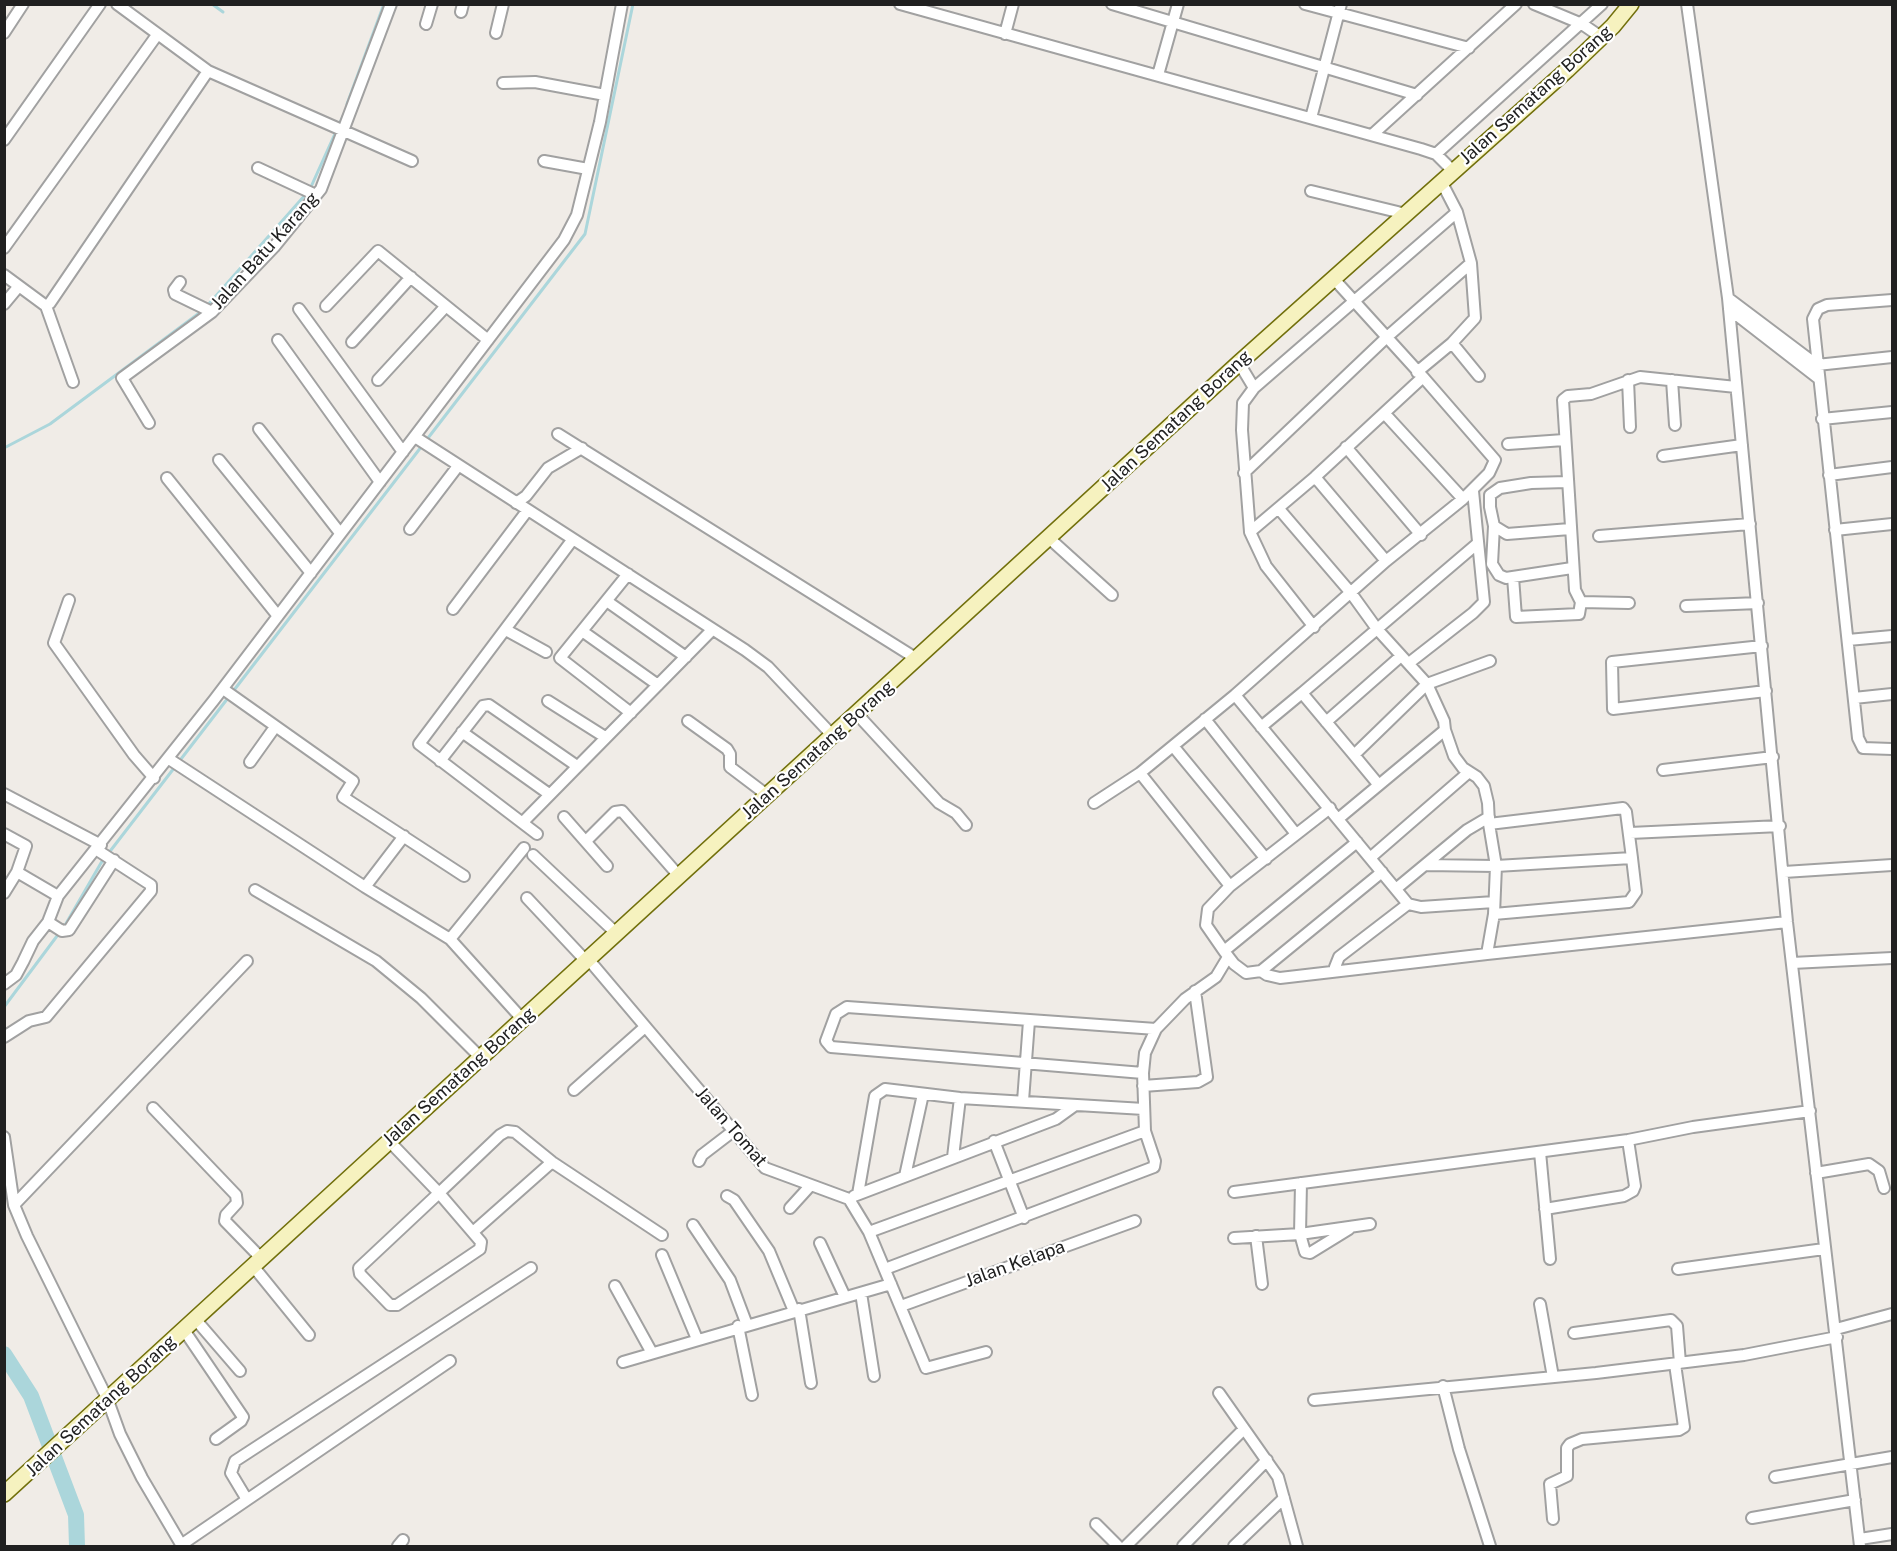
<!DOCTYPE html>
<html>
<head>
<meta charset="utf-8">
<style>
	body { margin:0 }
	#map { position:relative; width:1897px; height:1551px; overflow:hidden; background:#f0ece7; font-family:"Public Sans",sans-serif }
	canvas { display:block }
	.frame { position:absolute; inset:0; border:6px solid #202020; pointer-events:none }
</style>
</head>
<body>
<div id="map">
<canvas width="1897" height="1551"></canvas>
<div class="frame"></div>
</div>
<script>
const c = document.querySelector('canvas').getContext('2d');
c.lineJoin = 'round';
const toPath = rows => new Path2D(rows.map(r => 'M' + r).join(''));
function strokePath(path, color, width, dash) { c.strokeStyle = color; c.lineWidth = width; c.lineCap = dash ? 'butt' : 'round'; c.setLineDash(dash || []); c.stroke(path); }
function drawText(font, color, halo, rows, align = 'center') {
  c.font = font + ' "Public Sans",sans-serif'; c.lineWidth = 4.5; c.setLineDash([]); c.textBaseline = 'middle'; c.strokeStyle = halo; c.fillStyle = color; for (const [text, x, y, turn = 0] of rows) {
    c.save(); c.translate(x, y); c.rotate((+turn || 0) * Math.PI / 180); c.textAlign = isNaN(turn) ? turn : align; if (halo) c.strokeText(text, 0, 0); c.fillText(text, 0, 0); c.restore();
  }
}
strokePath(toPath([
	[212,4,223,12],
	[347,104,384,4],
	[310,189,343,116],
	[207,306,306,194],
	[4,448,50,424,202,311],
	[64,927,101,863,585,234,633,4],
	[4,1007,60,932]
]), '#abd6db', 3);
strokePath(toPath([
	[4,1354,31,1396,76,1515,77,1546]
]), '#abd6db', 16);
const street = toPath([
	[117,4,208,71],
	[900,4,1421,149,1436,154,1453,171],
	[1112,4,1417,95],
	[1305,4,1469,48],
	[1534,4,1582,24,1601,37],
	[1687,4,1728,298,1787,922,1860,1546],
	[461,12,463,4],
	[426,24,432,4],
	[4,33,23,4],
	[496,33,503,4],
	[1005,34,1013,4],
	[1158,75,1178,4],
	[503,83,535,82,605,95],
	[1311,118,1341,4],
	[1372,135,1516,4],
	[4,140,100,4],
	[1436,154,1602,4],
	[544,161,588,169],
	[258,168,316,195],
	[1311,191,1406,214],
	[4,248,157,35],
	[4,275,46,306,50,303,208,71,412,161],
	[180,282,174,290,175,294,212,312],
	[1728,298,1817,365,1892,357],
	[1892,300,1827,305,1818,309,1813,319,1858,738,1863,748,1892,749],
	[4,304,19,286],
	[46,306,73,382],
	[326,306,378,251,488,340],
	[299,309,403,452],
	[1729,309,1818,378],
	[278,340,380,482],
	[352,342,411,277],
	[1452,343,1479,376],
	[1239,363,1254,388],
	[1417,372,1452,343,1475,318,1471,263,1457,212,1442,183],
	[1423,377,1495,460,1489,473,1463,499,1386,561,1235,695,1408,904,1421,907,1494,902],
	[378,380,446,306],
	[1628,380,1630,427],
	[1672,380,1675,425],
	[1385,414,1463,499],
	[1822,419,1892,412],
	[149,423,122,378,212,312,274,247,321,189,391,4],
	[259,429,340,533],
	[558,434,917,659],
	[415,437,745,650,768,667,833,736],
	[1508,444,1564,440],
	[1346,447,1421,535],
	[1663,456,1742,445],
	[219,460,311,573],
	[1244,473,1387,337,1471,263],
	[1829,475,1892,467],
	[1315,477,1386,561],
	[167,478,278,616],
	[1567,482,1531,483,1500,488,1490,495,1490,507,1494,526,1507,534,1570,529],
	[516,503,526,496,548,468,582,448],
	[1279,509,1351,593,1377,629,1427,684,1444,721,1445,730,1338,819],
	[1494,526,1492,564,1499,575,1506,578,1572,568],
	[410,529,458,466],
	[1835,530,1892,524],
	[1250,532,1315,477,1423,377,1334,279],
	[1599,536,1750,524],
	[1050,539,1112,595],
	[1478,543,1302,693,1354,755,1427,684,1490,661],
	[628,574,560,658,631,713],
	[1513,577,1516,617,1579,614,1581,602],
	[69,600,54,643,134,755,154,778],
	[608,602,686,657],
	[1629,603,1581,602,1575,590,1563,400,1568,396,1591,394,1640,377,1736,387],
	[1686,606,1758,603],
	[453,609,527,511],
	[1314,627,1266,566,1250,532,1242,430,1243,403,1254,388,1457,212],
	[506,630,546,652],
	[582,631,658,685],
	[1848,640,1892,636],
	[1762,646,1612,662,1613,709,1766,691],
	[1409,663,1473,613,1484,602,1473,491],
	[223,689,353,781,343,797,464,876],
	[1854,698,1892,694],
	[548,701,605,737],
	[857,714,939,803,956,813,966,825],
	[1205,719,1296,834],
	[688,721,727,749,730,754,730,767,767,795],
	[1326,722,1401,656],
	[1261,727,1302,693],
	[1445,730,1454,756,1463,768,1477,777,1484,786,1488,803,1489,824,1496,866,1632,858,1626,812,1623,808,1489,824],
	[462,732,549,794],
	[1173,746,1266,859],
	[1354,755,1378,784],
	[169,759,365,887],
	[440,761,483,706,489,705,577,766],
	[250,762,275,727],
	[1663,770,1773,757],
	[4,794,101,845],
	[1094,803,1140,773],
	[564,817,607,866],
	[523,822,712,630],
	[1630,833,1780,826],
	[4,834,26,846,17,872,58,896],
	[537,834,419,744,573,539],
	[404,836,365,887,450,939,523,1020],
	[586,841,615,812,622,811,679,876],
	[533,855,616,933],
	[1370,858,1469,772],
	[1425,865,1496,866,1494,914,1487,954,1787,922],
	[1382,872,1261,971,1267,975,1280,978,1487,954],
	[1784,872,1892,865],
	[1230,886,1140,773,1235,695],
	[1397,888,1467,830,1489,817],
	[255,890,376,961,421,998,480,1057],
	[4,893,17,872],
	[527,898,586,961],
	[1494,914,1629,902,1636,892,1632,858],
	[48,922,62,931,69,930,114,860],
	[450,939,524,848],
	[1224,951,1206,925,1208,909,1230,886,1330,808],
	[589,960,765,1168,849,1199,869,1232,926,1368,986,1352],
	[1792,963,1892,958],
	[1261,971,1246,973,1234,964,1224,951,1357,842],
	[1337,971,1335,967,1339,957,1408,904],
	[4,984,16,975,23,962,33,941,48,922,58,896,214,700,564,240,577,215,600,122,622,4],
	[4,1037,29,1021,46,1017,151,891,151,885,97,850],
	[1143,1073,831,1047,826,1041,836,1014,847,1007,1156,1029],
	[1143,1086,1198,1082,1207,1077,1195,991],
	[574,1090,645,1027],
	[1023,1101,1029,1021],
	[153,1108,236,1195,237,1203,226,1215,225,1221,261,1258],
	[4,1137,14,1205,27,1236,107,1398,120,1434,142,1478,182,1546],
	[389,1141,439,1193,500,1135,507,1131,515,1132,552,1162,662,1235],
	[994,1141,1024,1218],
	[1540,1152,1550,1259],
	[953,1157,960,1098],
	[699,1161,702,1155,732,1132],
	[1816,1173,1869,1164,1879,1171,1884,1188],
	[905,1176,923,1094],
	[1301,1183,1300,1234,1305,1252,1310,1253,1349,1229],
	[1234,1192,1628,1140,1693,1127,1810,1111],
	[439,1193,481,1242,480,1249,397,1305,390,1305,360,1274,359,1268,439,1193],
	[858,1194,875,1096,885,1089,960,1098,1144,1109],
	[727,1196,734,1200,769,1251,794,1311],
	[854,1196,1056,1119,1074,1106],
	[14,1205,247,961],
	[790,1208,810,1186],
	[1545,1209,1624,1196,1633,1191,1635,1186,1628,1140],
	[693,1225,730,1280,747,1325],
	[473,1232,552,1162],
	[869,1232,1145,1131],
	[1256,1236,1262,1284],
	[1234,1238,1300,1234,1370,1224],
	[820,1243,845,1297],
	[662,1255,697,1339],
	[253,1266,309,1335],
	[885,1269,1154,1167,1155,1161,1145,1131,1143,1073,1145,1053,1156,1029,1185,999,1216,977,1228,957],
	[1678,1269,1824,1249],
	[615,1286,652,1353],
	[861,1293,874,1376],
	[1540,1304,1553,1377],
	[901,1306,1135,1221],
	[799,1309,811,1383],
	[196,1320,240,1371],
	[738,1326,752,1395],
	[1836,1329,1892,1314],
	[184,1330,243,1417,241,1421,216,1439],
	[1574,1333,1671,1320,1677,1326,1680,1363],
	[623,1362,891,1284],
	[1443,1386,1459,1449,1490,1546],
	[1219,1393,1278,1477,1297,1546],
	[1314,1400,1596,1373,1744,1355,1837,1337],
	[1775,1477,1892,1457],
	[246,1498,231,1473,235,1461,531,1268],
	[1752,1518,1855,1500],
	[1553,1519,1550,1484,1567,1476,1567,1448,1570,1444,1582,1439,1679,1430,1684,1427,1675,1364],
	[1096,1524,1118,1546],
	[1860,1539,1892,1534],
	[181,1545,450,1361],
	[398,1546,403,1540],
	[1126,1546,1244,1429],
	[1183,1546,1267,1460],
	[1234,1546,1284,1498]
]);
const secondary = toPath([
	[4,1494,1239,363,1567,70,1613,26,1631,4]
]);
strokePath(street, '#a1a1a1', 14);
strokePath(secondary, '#72700c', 18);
strokePath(street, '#fff', 10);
strokePath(secondary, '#f6f2bf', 15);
drawText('18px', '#202020', '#fff', [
	["Jalan Sematang Borang",1536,95,-42],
	["Jalan Batu Karang",265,251,-48],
	["Jalan Sematang Borang",1176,421,-43],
	["Jalan Sematang Borang",818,750,-42],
	["Jalan Sematang Borang",459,1077,-42],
	["Jalan Tomat",731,1127,49],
	["Jalan Kelapa",1015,1264,-20],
	["Jalan Sematang Borang",101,1406,-43]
]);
</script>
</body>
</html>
